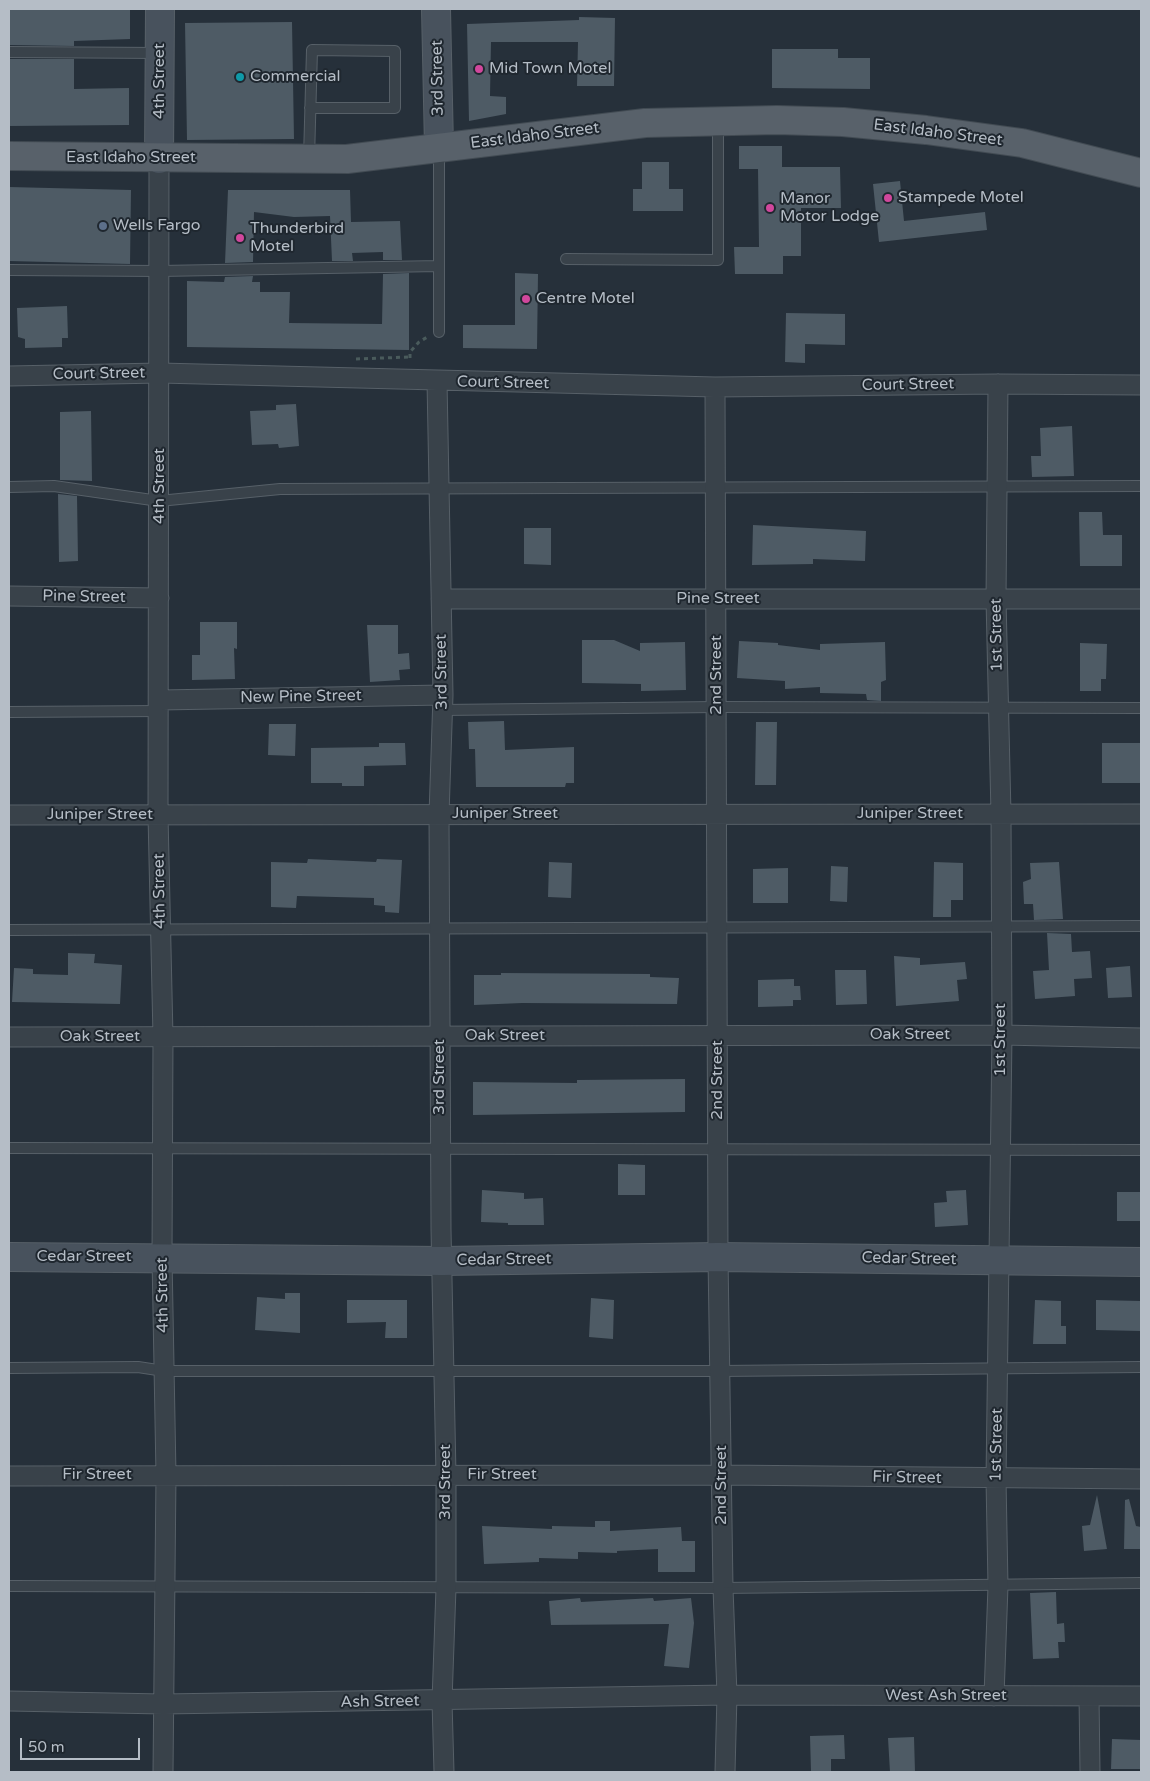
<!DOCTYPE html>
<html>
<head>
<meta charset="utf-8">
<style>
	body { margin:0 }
	#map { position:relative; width:1150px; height:1781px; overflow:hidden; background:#26303a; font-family:"Varela Round",sans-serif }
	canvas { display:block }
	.frame { position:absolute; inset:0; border:10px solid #b5bdc6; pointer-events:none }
	.scale { position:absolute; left:20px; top:1738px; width:120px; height:22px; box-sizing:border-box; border:2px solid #b5bdc6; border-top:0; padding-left:6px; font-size:15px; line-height:18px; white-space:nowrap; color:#b5bdc6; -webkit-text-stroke:4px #1f272f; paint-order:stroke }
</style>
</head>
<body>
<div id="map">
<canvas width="1150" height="1781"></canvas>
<div class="frame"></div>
<div class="scale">50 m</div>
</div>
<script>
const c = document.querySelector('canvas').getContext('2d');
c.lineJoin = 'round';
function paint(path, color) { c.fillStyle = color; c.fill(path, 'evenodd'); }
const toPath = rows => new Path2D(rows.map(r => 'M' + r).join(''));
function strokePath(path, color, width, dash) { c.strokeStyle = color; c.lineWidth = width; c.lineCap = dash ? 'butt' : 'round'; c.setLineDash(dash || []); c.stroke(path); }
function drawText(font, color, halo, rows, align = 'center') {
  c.font = font + ' "Varela Round",sans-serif'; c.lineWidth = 4; c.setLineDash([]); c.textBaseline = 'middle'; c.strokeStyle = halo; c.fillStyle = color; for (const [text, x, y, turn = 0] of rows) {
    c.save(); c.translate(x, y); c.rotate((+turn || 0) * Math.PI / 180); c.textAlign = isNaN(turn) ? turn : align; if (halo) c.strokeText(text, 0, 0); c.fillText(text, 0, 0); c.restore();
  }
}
paint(toPath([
	[9,9,130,9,130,39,74,41,74,46,9,45],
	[579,17,615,18,614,86,577,86,578,42,491,42,490,96,506,97,506,114,469,121,467,24,579,20],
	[292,22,294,139,187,140,185,23],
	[772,49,838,49,838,58,870,58,870,89,772,88],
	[9,59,74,59,74,89,129,88,129,125,9,126],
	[739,146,782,146,782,167,840,167,841,208,801,208,801,256,783,256,783,274,735,274,734,247,759,247,758,169,739,169],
	[642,162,669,162,669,189,683,189,683,211,633,211,633,189,642,189],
	[900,181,904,221,985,212,987,230,879,242,873,184],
	[9,187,131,190,130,264,9,261],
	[228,190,350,190,351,222,400,221,402,260,383,260,383,252,352,253,353,261,332,261,330,216,294,217,254,212,253,262,225,263],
	[409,273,409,350,187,347,187,281,224,282,225,277,253,276,252,282,260,282,260,292,290,292,289,323,382,324,383,274],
	[515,273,538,274,537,349,463,348,463,325,515,325],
	[67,306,68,338,62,338,62,347,25,348,25,339,18,337,17,308],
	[786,313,845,314,845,345,805,344,805,363,785,362],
	[296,404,299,446,279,448,278,444,252,445,250,411,276,410,276,405],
	[91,411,92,481,60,480,60,412],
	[1072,426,1074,476,1032,477,1031,456,1041,456,1040,428],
	[58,494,77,496,78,561,59,562],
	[1079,512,1102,512,1103,535,1122,535,1122,566,1080,566],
	[753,525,866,531,865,561,813,559,813,564,752,565],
	[524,528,551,528,551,565,524,564],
	[200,622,237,622,237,649,234,648,235,679,192,680,192,655,200,655],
	[367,625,398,625,398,654,409,653,410,669,399,670,400,680,370,682],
	[582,640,614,640,640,651,640,643,685,642,686,690,641,691,641,684,582,683],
	[739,641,778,643,778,645,820,650,820,644,885,642,886,680,881,682,881,701,867,700,866,694,820,693,820,687,785,689,785,681,737,678],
	[1080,643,1107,644,1106,679,1101,679,1101,691,1080,691],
	[504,721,505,750,574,747,574,783,566,783,565,787,476,787,475,749,469,749,468,722],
	[756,722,777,722,776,785,755,785],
	[269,724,296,724,295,756,268,755],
	[379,743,405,743,406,765,364,766,364,786,342,786,342,783,311,783,311,748,379,747],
	[1102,743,1141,743,1141,783,1102,783],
	[308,859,376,862,377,859,402,860,399,913,385,912,385,906,374,905,374,898,297,896,296,908,271,907,271,862,307,863],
	[549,862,572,863,571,898,548,897],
	[934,862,963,863,963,900,951,900,951,917,933,917],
	[1059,862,1063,919,1034,920,1033,904,1024,904,1023,882,1031,879,1030,863],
	[831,866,848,867,847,902,830,901],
	[788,868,788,903,753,903,753,869],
	[1047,933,1071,934,1072,952,1090,951,1092,978,1074,979,1075,996,1035,999,1033,971,1049,970],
	[68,953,95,954,94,963,122,965,120,1004,12,1002,14,968,33,969,33,974,68,975],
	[894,956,920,958,920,965,965,962,967,979,957,980,959,1001,896,1006],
	[1130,966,1132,997,1108,998,1106,968],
	[835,970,866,970,867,1004,836,1005],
	[501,973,650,974,650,977,679,978,677,1004,522,1003,474,1005,474,975,501,975],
	[794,979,794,986,800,986,801,1000,793,1000,793,1006,758,1007,758,980],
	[685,1079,685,1112,473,1115,473,1082,577,1083,577,1080],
	[618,1164,645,1165,645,1195,618,1195],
	[482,1190,524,1193,524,1199,543,1198,544,1225,508,1225,508,1223,481,1222],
	[966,1190,968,1225,935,1227,934,1203,947,1202,946,1191],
	[1117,1192,1141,1192,1141,1221,1117,1221],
	[285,1293,300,1293,300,1333,255,1330,257,1297,285,1299],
	[591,1298,614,1300,613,1339,589,1337],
	[347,1300,407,1300,407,1338,385,1338,386,1322,347,1323],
	[1035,1300,1061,1301,1061,1326,1066,1326,1066,1344,1033,1344],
	[1096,1300,1141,1301,1141,1331,1096,1330],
	[1097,1495,1107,1549,1084,1551,1082,1526,1090,1525],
	[1129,1499,1136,1526,1141,1527,1141,1549,1124,1549,1125,1500],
	[595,1521,610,1521,610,1531,681,1527,682,1541,695,1541,695,1572,658,1572,658,1549,617,1551,617,1553,578,1552,578,1559,539,1558,539,1562,484,1564,482,1526,552,1529,552,1526,595,1527],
	[1056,1592,1057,1624,1064,1623,1065,1642,1058,1642,1059,1658,1033,1659,1030,1593],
	[580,1598,581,1602,653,1598,654,1601,691,1598,694,1623,689,1668,664,1666,669,1624,551,1625,549,1601],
	[844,1735,845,1759,831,1759,831,1772,811,1772,810,1736],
	[914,1737,915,1772,890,1772,888,1738],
	[1112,1739,1141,1740,1141,1769,1111,1769]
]), '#4e5b65');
const lane = toPath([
	[9,52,159,53],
	[309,158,312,50,395,51,395,108,310,108],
	[566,259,718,260,718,123],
	[9,270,160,271,439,266],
	[439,332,439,150],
	[9,487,54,486,159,501,280,489,1141,486],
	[442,710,717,707,1141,708],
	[9,712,160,711],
	[9,930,1141,926],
	[9,1148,1141,1150],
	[9,1368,138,1367,164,1371,720,1371,1141,1367],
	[9,1586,723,1588,1141,1583]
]);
const street = toPath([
	[159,159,158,815,163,1037,162,1257,166,1475,163,1772],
	[9,376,160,373,715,387,998,384,1141,385],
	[437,381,443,695,439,815,441,1229,446,1475,446,1588,442,1701,444,1772],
	[715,387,718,1257,723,1588,727,1695,725,1772],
	[9,596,159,598],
	[441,599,1141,599],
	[160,700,443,695],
	[9,815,1141,814],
	[9,1037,1002,1035,1141,1038],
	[9,1476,723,1475,1141,1479],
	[994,1696,998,1586,996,1479,1002,1035,1001,814,996,599,998,384],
	[1089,1696,1090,1772],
	[9,1701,163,1704,727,1695,1141,1696]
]);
const secondary = toPath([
	[436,9,439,147],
	[159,159,160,9],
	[9,1257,442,1261,718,1257,1141,1262]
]);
const primary = toPath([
	[9,156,347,159,645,123,777,120,843,122,926,130,1022,143,1141,173]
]);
strokePath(lane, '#576068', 12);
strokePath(street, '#576068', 21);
strokePath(secondary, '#576068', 30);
strokePath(primary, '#424b53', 30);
strokePath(toPath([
	[410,358,410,352,419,342,429,336],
	[356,359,410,357]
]), '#4a5b5c', 3, [4, 4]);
strokePath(lane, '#39424a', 10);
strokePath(street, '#39424a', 19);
strokePath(secondary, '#48525d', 28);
strokePath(primary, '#58616a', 28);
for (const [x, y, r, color] of [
	[479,69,5,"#d1479c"],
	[240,77,5,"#0f9aa8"],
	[888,198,5,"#d1479c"],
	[770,208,5,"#d1479c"],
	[103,226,5,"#5c6f8a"],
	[240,238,5,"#d1479c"],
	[526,299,5,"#d1479c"]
]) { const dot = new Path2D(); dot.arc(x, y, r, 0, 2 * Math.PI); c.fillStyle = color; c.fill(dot); strokePath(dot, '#1f272f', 2); }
drawText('16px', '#b5bdc6', '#1f272f', [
	["Mid Town Motel",489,69],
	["Commercial",250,77],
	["Stampede Motel",898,198],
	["Manor",780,199],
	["Motor Lodge",780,217],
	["Wells Fargo",113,226],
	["Thunderbird",250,229],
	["Motel",250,247],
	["Centre Motel",536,299]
], 'left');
drawText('16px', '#b5bdc6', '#1f272f', [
	["3rd Street",438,78,-91],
	["4th Street",160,81,-90],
	["East Idaho Street",938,133,7],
	["East Idaho Street",535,136,-7],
	["East Idaho Street",131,158],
	["Court Street",99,374,-1],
	["Court Street",503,383,1],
	["Court Street",908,385,-1],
	["4th Street",160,486,-90],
	["Pine Street",84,597,1],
	["Pine Street",718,599],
	["1st Street",997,635,-91],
	["3rd Street",442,672,-91],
	["2nd Street",717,675,-90],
	["New Pine Street",301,697,-1],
	["Juniper Street",505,814],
	["Juniper Street",910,814],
	["Juniper Street",100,815],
	["4th Street",160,891,-91],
	["Oak Street",910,1035],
	["Oak Street",505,1036],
	["Oak Street",100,1037],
	["1st Street",1001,1040,-90],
	["3rd Street",440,1077,-90],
	["2nd Street",718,1080,-90],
	["Cedar Street",84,1257],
	["Cedar Street",909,1259,1],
	["Cedar Street",504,1260,-1],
	["4th Street",163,1295,-91],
	["1st Street",997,1445,-89],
	["Fir Street",97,1475],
	["Fir Street",502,1475],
	["Fir Street",907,1478,1],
	["3rd Street",446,1482,-90],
	["2nd Street",722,1485,-90],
	["West Ash Street",946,1696],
	["Ash Street",380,1702,-1]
]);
</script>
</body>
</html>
